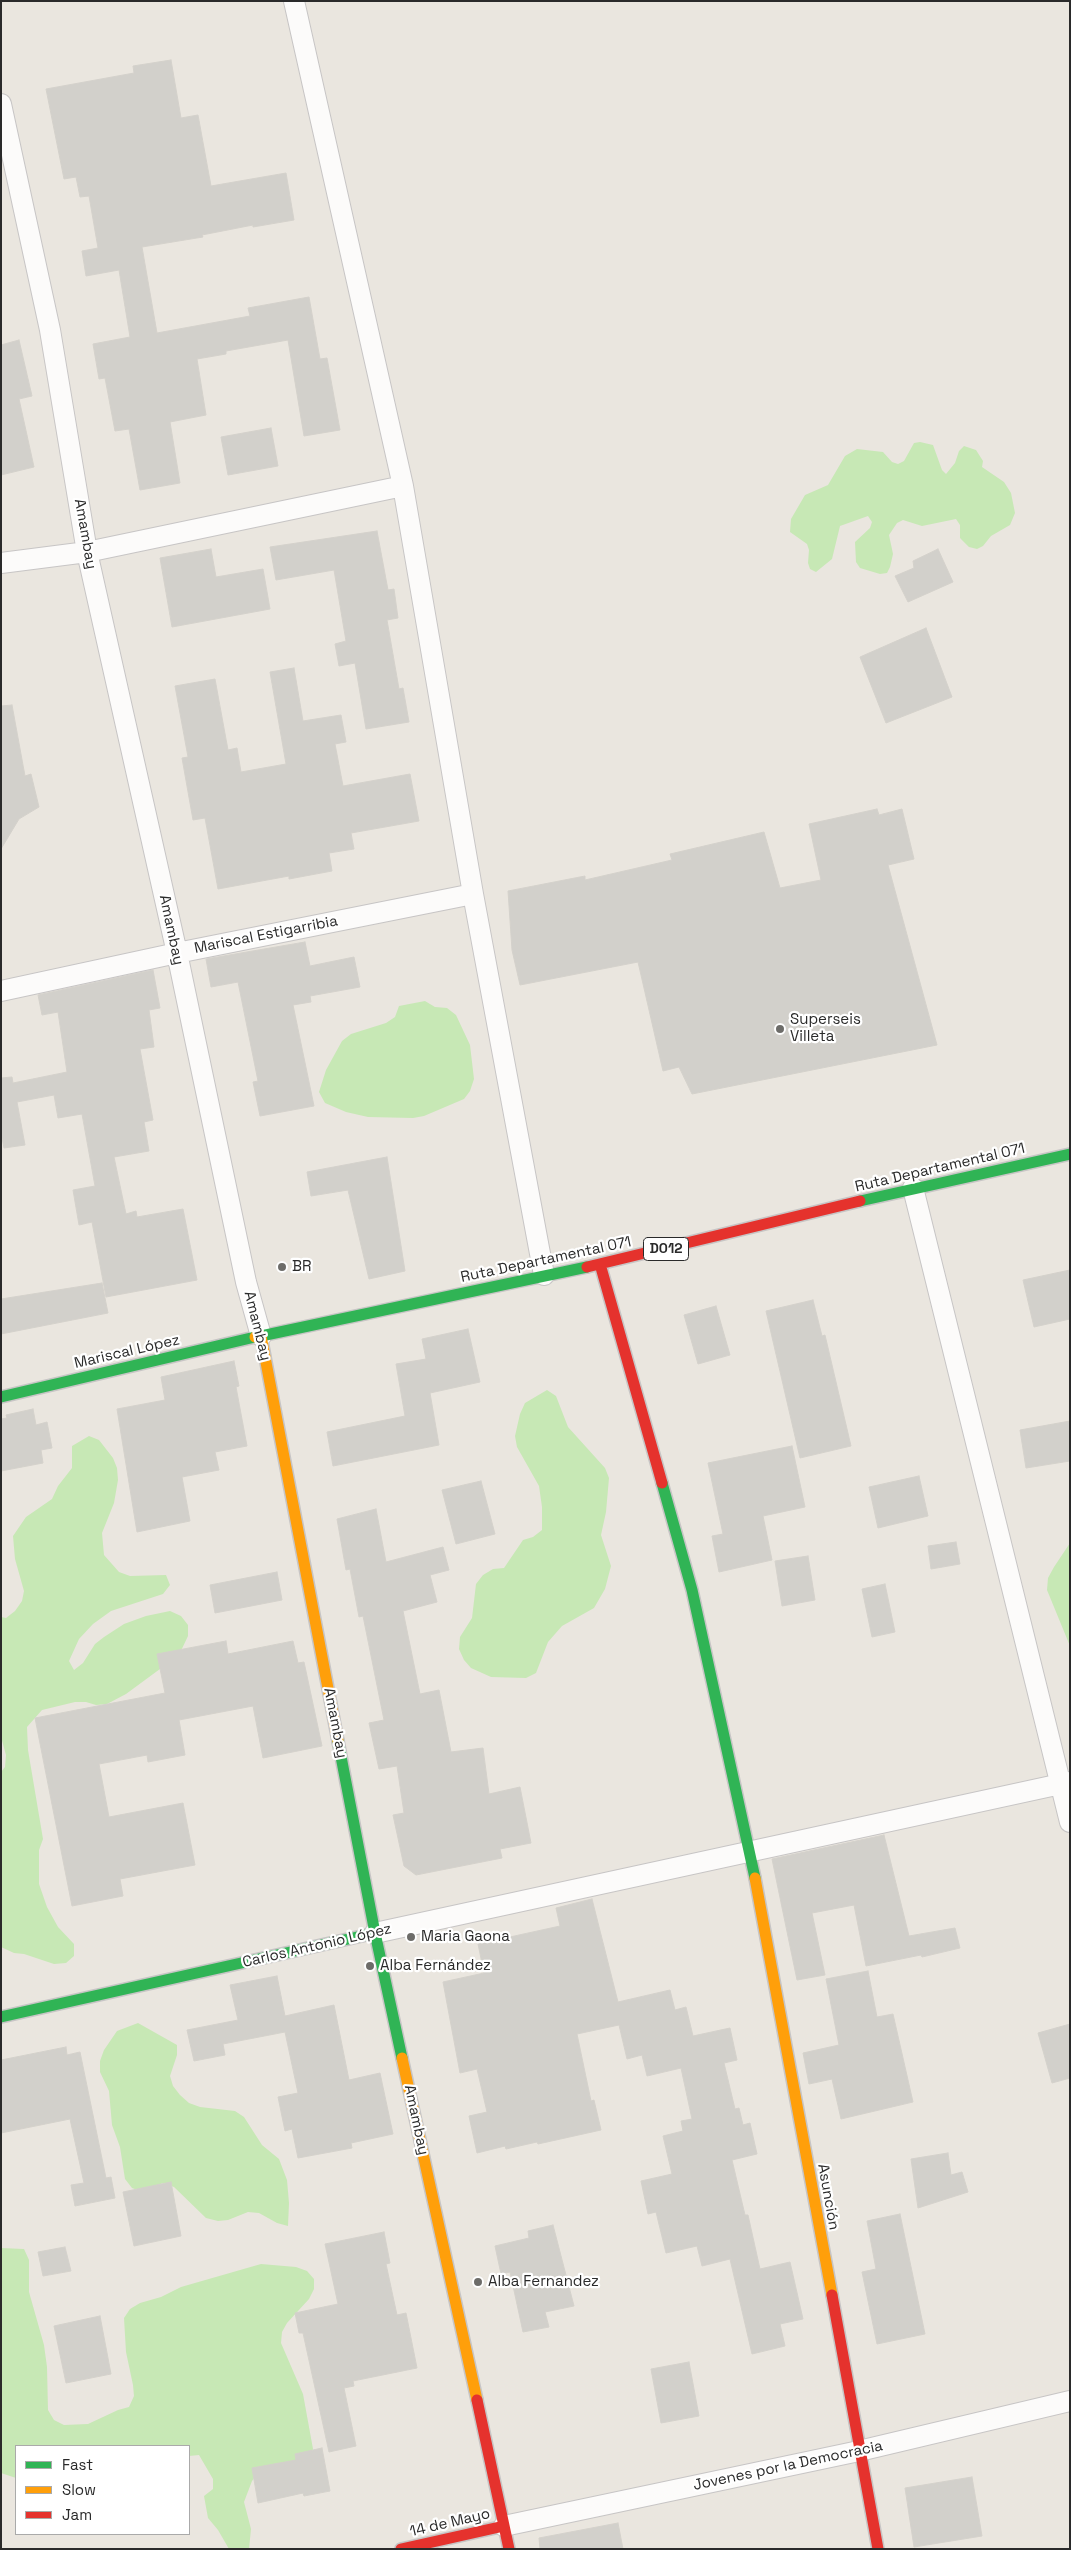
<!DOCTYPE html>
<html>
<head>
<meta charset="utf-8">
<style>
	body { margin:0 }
	#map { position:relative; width:1071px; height:2550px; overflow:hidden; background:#eae6df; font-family:"Space Grotesk",sans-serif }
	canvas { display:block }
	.frame { position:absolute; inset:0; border:2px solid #2a2a2a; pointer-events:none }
	.legend { position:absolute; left:15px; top:2445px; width:175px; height:90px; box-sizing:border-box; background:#fff; border:1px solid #aaa; margin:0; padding:6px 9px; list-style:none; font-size:15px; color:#2a2a2a }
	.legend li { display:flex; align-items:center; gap:10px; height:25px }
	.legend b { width:25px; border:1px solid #aaa }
</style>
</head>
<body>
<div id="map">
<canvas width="1071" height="2550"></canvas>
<div class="frame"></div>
<ul class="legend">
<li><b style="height:6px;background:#30b455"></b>Fast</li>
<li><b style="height:6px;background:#ff9f0a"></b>Slow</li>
<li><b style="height:6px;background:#e5322d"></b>Jam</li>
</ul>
</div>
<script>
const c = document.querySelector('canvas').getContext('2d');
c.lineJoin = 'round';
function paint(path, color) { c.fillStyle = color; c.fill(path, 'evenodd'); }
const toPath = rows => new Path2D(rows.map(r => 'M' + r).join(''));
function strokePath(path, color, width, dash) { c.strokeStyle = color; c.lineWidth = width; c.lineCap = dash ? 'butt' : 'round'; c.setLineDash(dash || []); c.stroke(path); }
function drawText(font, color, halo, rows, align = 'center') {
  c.font = font + ' "Space Grotesk",sans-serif'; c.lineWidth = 4.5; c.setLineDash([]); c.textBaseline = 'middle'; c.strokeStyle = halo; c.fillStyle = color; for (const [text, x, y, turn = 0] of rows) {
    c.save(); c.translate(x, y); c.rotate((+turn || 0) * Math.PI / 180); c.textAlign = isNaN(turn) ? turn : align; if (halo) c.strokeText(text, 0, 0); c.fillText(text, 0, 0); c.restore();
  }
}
paint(toPath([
	[920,442,933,445,942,470,946,474,955,463,959,451,964,446,976,450,983,461,982,467,1004,482,1011,493,1015,513,1010,525,991,536,983,546,977,549,969,547,960,538,960,525,956,519,922,526,903,520,897,523,889,535,893,554,890,567,887,573,880,574,860,568,856,562,855,542,870,528,872,522,868,516,840,526,832,559,816,572,810,569,808,563,809,550,807,544,790,532,791,519,805,495,828,485,845,456,857,449,883,452,892,462,898,464,904,461,914,443],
	[425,1001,435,1007,447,1008,456,1015,470,1045,474,1079,470,1091,464,1099,424,1116,413,1118,368,1117,346,1112,325,1103,319,1092,326,1070,342,1041,351,1034,386,1023,395,1017,399,1006],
	[547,1390,556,1396,568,1427,605,1468,609,1478,606,1512,601,1535,611,1566,605,1589,594,1608,562,1626,548,1642,536,1673,526,1678,491,1677,471,1668,464,1660,459,1649,460,1637,472,1618,476,1584,483,1575,493,1569,504,1568,523,1540,533,1537,542,1530,542,1507,539,1486,517,1447,515,1436,520,1414,525,1403],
	[89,1436,99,1440,113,1458,117,1468,118,1480,114,1503,102,1533,104,1555,119,1572,130,1576,166,1575,170,1585,163,1594,111,1611,93,1624,79,1639,69,1661,74,1670,83,1663,95,1644,104,1637,124,1624,146,1616,170,1611,181,1616,188,1625,188,1636,179,1655,126,1694,107,1704,96,1705,86,1702,75,1702,42,1710,27,1727,28,1750,43,1839,39,1850,39,1884,47,1907,58,1927,74,1944,74,1956,66,1963,54,1964,24,1954,14,1953,1,1947,1,1772,5,1767,6,1755,1,1737,1,1617,6,1618,15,1611,22,1601,24,1591,15,1559,13,1536,26,1517,52,1499,58,1486,72,1468,72,1446],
	[1070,1543,1070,1646,1047,1590,1048,1578,1054,1567],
	[138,2023,177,2045,177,2055,170,2076,173,2086,180,2095,189,2103,200,2107,235,2111,244,2117,262,2145,279,2159,287,2180,289,2203,288,2226,277,2223,259,2213,248,2212,228,2220,218,2221,206,2218,174,2187,163,2183,143,2192,132,2188,125,2179,120,2147,112,2125,109,2091,100,2072,100,2061,104,2050,117,2031],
	[1,2248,24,2249,29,2260,29,2292,44,2345,47,2367,48,2410,54,2420,64,2425,88,2424,118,2410,129,2407,134,2396,133,2385,126,2352,124,2318,130,2309,140,2303,161,2297,181,2287,261,2264,296,2267,307,2271,314,2279,314,2289,309,2299,287,2323,282,2332,281,2343,303,2394,313,2449,310,2464,255,2477,252,2481,244,2502,251,2529,249,2549,229,2549,218,2530,208,2518,204,2496,213,2489,213,2479,199,2455,189,2456,189,2446,16,2446,16,2478,1,2473]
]), '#c7e8b5');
const building = toPath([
	[171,60,181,118,198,115,211,186,286,173,294,220,253,227,253,225,202,235,203,237,142,247,157,333,250,316,248,308,309,297,320,359,327,358,340,430,304,436,288,340,226,351,226,354,197,359,206,415,170,422,180,483,140,490,129,429,115,431,105,378,99,379,93,344,130,337,119,270,86,276,82,251,98,248,89,196,80,197,76,177,64,179,46,89,134,73,133,66,171,60],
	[19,340,32,396,19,399,34,467,1,475,1,345,19,340],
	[271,428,278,466,228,475,221,437,271,428],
	[377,531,388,590,394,589,398,618,387,620,399,689,403,688,409,722,366,729,355,663,339,666,335,644,346,641,334,570,276,580,270,547,377,531],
	[211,549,216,577,263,569,270,609,172,627,160,558,211,549],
	[938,549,953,582,908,602,895,576,914,568,913,561,938,549],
	[926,628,952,697,886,723,860,657,926,628],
	[294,668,303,721,341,715,346,742,335,744,343,786,410,774,419,821,351,833,354,849,329,853,332,871,289,879,289,876,218,889,205,818,193,820,182,758,188,757,175,686,215,679,228,750,237,748,241,772,286,764,270,672,294,668],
	[12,705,25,776,31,774,39,807,19,819,1,849,1,706,12,705],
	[877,809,879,815,902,809,914,859,888,865,937,1045,692,1094,679,1067,663,1071,638,962,520,985,512,950,508,891,585,876,585,880,672,860,670,854,764,832,780,888,821,880,809,824,877,809],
	[305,942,310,966,354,957,360,987,310,996,311,1002,293,1005,314,1106,260,1116,253,1082,258,1081,238,982,211,987,206,959,305,942],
	[153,970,160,1008,149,1010,154,1047,140,1049,153,1120,144,1122,149,1151,114,1157,126,1214,136,1211,137,1217,183,1209,197,1280,106,1297,92,1222,79,1225,73,1190,95,1186,82,1114,58,1118,54,1095,17,1102,25,1145,4,1148,1,1133,1,1078,12,1077,13,1083,67,1072,58,1012,42,1015,38,995,153,970],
	[387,1157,405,1271,369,1279,348,1190,311,1196,307,1172,387,1157],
	[1070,1270,1070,1319,1034,1327,1023,1280,1070,1270],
	[102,1283,108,1313,1,1334,1,1299,102,1283],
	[813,1300,822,1336,825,1335,851,1446,800,1458,766,1311,813,1300],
	[716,1306,730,1355,698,1364,684,1315,716,1306],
	[468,1329,480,1382,430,1393,439,1445,333,1466,327,1432,405,1416,396,1364,426,1359,422,1339,468,1329],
	[234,1361,239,1386,236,1387,247,1446,215,1452,219,1470,182,1477,190,1521,137,1532,117,1409,165,1400,161,1377,234,1361],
	[33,1409,36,1425,47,1422,52,1448,41,1450,43,1463,1,1471,1,1419,7,1418,6,1415,33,1409],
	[1070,1421,1070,1461,1026,1468,1020,1430,1070,1421],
	[792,1446,805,1507,763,1516,772,1560,719,1572,712,1536,723,1534,708,1463,792,1446],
	[919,1476,928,1516,878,1528,869,1487,919,1476],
	[481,1481,495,1534,456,1544,442,1490,481,1481],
	[376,1509,386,1562,443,1547,449,1570,430,1575,437,1602,403,1611,420,1694,439,1690,451,1752,483,1748,489,1794,520,1787,531,1843,500,1849,502,1858,416,1875,404,1866,393,1815,404,1813,397,1766,379,1769,369,1723,384,1720,363,1616,359,1617,350,1569,346,1570,337,1519,376,1509],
	[956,1542,960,1564,931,1569,928,1546,956,1542],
	[808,1556,815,1600,782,1606,775,1561,808,1556],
	[277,1572,282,1600,215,1613,210,1585,277,1572],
	[885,1584,895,1632,872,1637,862,1589,885,1584],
	[226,1641,228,1654,293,1641,298,1663,304,1662,322,1746,263,1758,253,1706,179,1720,185,1755,148,1762,147,1755,99,1764,109,1817,183,1803,195,1865,120,1879,123,1896,72,1906,35,1718,165,1693,157,1654,226,1641],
	[884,1835,909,1936,955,1928,960,1948,922,1957,921,1955,866,1966,854,1905,812,1913,825,1975,797,1980,772,1859,884,1835],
	[592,1899,618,2002,670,1990,675,2010,686,2007,693,2036,730,2028,737,2060,724,2063,735,2109,739,2108,743,2125,750,2123,757,2154,732,2160,745,2215,748,2215,760,2269,790,2262,803,2319,780,2324,785,2346,752,2354,730,2259,702,2266,697,2246,666,2253,656,2212,648,2214,641,2181,672,2174,663,2136,683,2131,681,2121,692,2119,681,2068,647,2076,642,2055,627,2059,619,2025,577,2034,591,2101,594,2100,601,2130,538,2144,537,2142,506,2149,505,2146,477,2153,469,2116,487,2112,477,2069,460,2073,443,1982,484,1973,478,1944,560,1926,556,1908,592,1899],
	[868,1971,877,2017,893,2014,913,2102,841,2119,832,2079,809,2084,803,2053,839,2045,826,1979,868,1971],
	[277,1976,285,2016,334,2005,349,2080,380,2073,393,2134,351,2143,352,2148,298,2158,292,2129,285,2131,278,2097,298,2093,285,2032,223,2044,225,2055,194,2061,187,2030,238,2020,230,1985,277,1976],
	[1070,2024,1070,2078,1052,2083,1038,2033,1070,2024],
	[66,2047,67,2055,80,2052,106,2178,111,2177,115,2198,75,2206,71,2185,84,2183,70,2119,1,2133,1,2060,66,2047],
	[948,2153,951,2175,962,2172,968,2192,918,2208,911,2159,948,2153],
	[171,2182,181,2236,134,2246,123,2192,171,2182],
	[900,2214,925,2334,877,2344,862,2272,876,2269,867,2221,900,2214],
	[553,2225,574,2306,545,2312,549,2327,523,2332,510,2272,501,2274,495,2246,529,2238,528,2231,553,2225],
	[384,2232,390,2263,386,2264,397,2315,406,2313,417,2368,353,2381,354,2386,344,2388,356,2446,329,2452,303,2333,299,2333,295,2313,338,2304,325,2244,384,2232],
	[65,2247,71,2271,43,2276,38,2252,65,2247],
	[100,2316,111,2374,66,2383,54,2326,100,2316],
	[689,2362,699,2416,661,2423,651,2369,689,2362],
	[322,2448,330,2491,304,2496,303,2493,258,2503,252,2468,296,2460,295,2454,322,2448],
	[972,2477,982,2536,914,2547,905,2488,972,2477],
	[618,2523,623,2549,540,2549,539,2538,618,2523]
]);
paint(building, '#d2d0cb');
strokePath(building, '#d4d1cb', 1);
const street = toPath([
	[294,1,403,486,473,894,544,1275],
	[1,104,50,330,87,552,177,953,246,1282,261,1336],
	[1,563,87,552,403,486],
	[1,991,177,953,473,894],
	[913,1188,1070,1822],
	[375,1933,1070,1782],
	[504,2526,859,2451,1070,2401]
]);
const fast = toPath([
	[860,1201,1070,1154],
	[261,1336,587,1267],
	[1,1397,255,1337],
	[662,1483,692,1590,755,1878],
	[338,1741,375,1933,402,2058],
	[1,2017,375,1933]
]);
const slow = toPath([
	[255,1337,261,1336,338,1741],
	[755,1878,832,2295],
	[402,2058,477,2400]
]);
const jam = toPath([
	[600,1264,662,1483],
	[587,1267,860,1201],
	[832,2295,878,2549],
	[477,2400,509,2549],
	[401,2549,504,2526]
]);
strokePath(street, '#c7c5c5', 22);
strokePath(fast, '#c7c5c5', 14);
strokePath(slow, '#c7c5c5', 14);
strokePath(jam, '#c7c5c5', 14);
strokePath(street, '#fcfbfa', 20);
strokePath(fast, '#30b455', 11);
strokePath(slow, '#ff9f0a', 11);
strokePath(jam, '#e5322d', 11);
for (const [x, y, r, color] of [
	[780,1029,5,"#6d6c69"],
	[282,1267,5,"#6d6c69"],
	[411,1937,5,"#6d6c69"],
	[370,1966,5,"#6d6c69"],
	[478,2282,5,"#6d6c69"]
]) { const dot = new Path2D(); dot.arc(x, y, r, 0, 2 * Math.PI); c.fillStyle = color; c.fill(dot); strokePath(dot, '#fff', 2); }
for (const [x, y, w] of [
	[666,1249,45]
]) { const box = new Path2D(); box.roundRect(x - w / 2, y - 11.5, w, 23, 4); c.fillStyle = '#fff'; c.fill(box); strokePath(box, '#2a2a2a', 1); }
drawText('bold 14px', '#2a2a2a', null, [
	["D012",666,1249]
]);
drawText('15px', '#2a2a2a', '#fff', [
	["Amambay",85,534,80],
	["Amambay",171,930,78],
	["Mariscal Estigarribia",266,935,-11],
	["Ruta Departamental 071",940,1168,-13],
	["Ruta Departamental 071",546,1260,-12],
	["Amambay",257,1326,76],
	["Mariscal López",127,1352,-13],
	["Amambay",335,1723,79],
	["Carlos Antonio López",317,1946,-13],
	["Amambay",416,2120,78],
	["Asunción",828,2197,80],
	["Jovenes por la Democracia",788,2466,-12],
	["14 de Mayo",450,2523,-13]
]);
drawText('15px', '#2a2a2a', '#fff', [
	["Superseis",790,1020],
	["Villeta",790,1037],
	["BR",292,1267],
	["Maria Gaona",421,1937],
	["Alba Fernández",380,1966],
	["Alba Fernandez",488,2282]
], 'left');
</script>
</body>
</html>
